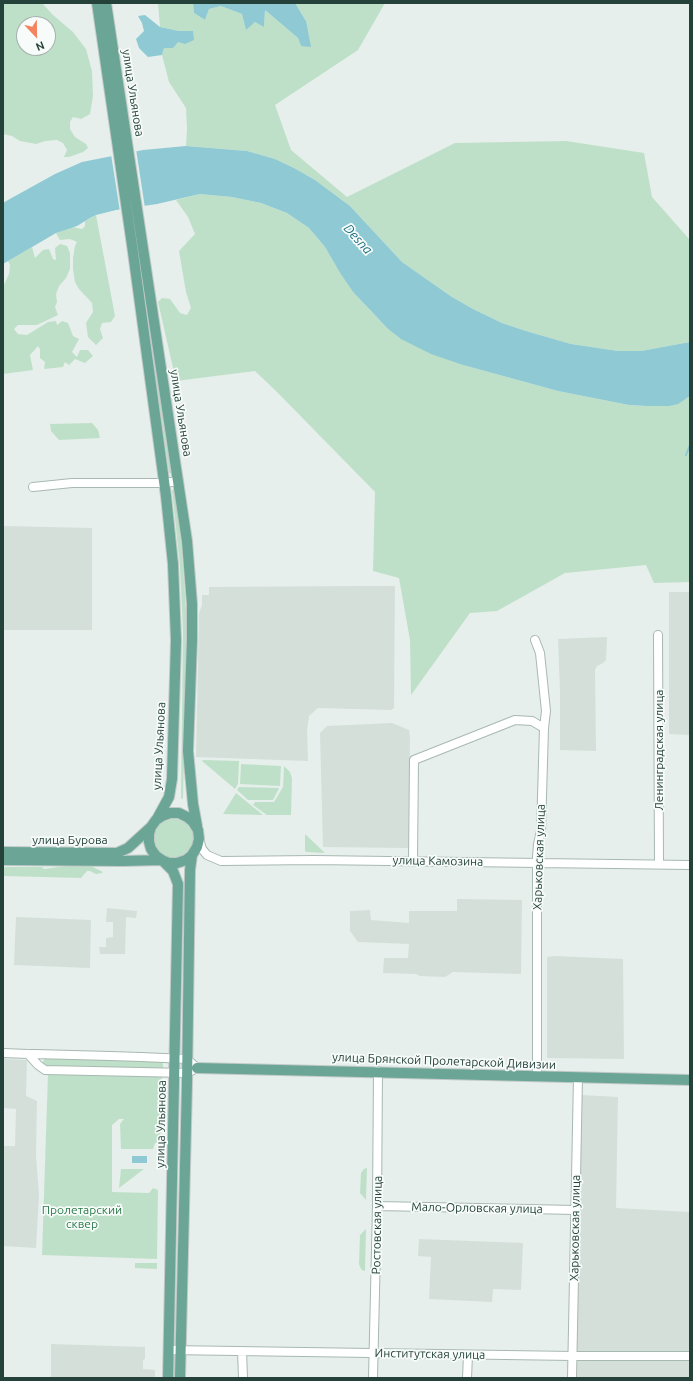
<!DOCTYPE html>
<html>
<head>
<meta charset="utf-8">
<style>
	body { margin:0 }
	#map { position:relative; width:693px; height:1381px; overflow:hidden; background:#e6efeb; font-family:Ubuntu,sans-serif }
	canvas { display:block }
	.frame { position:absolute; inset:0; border:4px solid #24423a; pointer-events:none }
	.north { position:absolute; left:16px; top:16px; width:40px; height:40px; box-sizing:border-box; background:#f7fbf9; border:1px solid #a3b1ad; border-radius:50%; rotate:158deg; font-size:11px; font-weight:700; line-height:16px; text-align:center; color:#24423a }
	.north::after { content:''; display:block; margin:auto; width:14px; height:18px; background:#f4845f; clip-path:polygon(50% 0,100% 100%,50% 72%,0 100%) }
</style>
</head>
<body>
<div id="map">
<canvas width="693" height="1381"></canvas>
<div class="frame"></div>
<div class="north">N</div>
</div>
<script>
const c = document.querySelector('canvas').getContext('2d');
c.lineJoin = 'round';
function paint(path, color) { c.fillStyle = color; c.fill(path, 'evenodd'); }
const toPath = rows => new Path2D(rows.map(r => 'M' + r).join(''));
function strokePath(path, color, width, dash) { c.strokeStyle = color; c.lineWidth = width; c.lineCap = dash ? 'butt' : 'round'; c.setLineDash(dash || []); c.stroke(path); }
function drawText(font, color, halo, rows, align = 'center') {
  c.font = font + ' Ubuntu,sans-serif'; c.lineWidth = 3.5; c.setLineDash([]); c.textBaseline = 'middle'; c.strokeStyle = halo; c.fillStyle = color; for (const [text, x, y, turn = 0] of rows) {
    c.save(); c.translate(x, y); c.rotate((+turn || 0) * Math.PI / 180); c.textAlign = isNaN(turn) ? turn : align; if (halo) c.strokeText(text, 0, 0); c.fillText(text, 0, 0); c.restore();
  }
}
paint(toPath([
	[3,526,92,528,92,630,3,630],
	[361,586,395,586,394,708,391,710,318,708,309,716,307,730,308,761,196,757,199,613,202,605,202,595,209,595,209,587],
	[669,592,690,592,690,735,669,734],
	[607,637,606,660,603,663,597,666,595,670,596,751,560,750,560,692,558,639],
	[392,723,409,730,410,738,408,848,323,847,320,733,327,726],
	[457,899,522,900,521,974,453,972,445,977,420,976,416,974,383,973,384,958,408,958,409,944,358,942,350,931,350,911,370,910,371,920,409,923,409,911,457,911],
	[107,908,137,911,136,918,126,917,125,954,100,954,99,947,106,947,106,938,113,937,113,922,106,922],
	[16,917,91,920,90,968,14,965],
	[555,956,623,959,624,1059,547,1058,547,957],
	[3,1056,5,1059,27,1060,26,1096,37,1101,36,1156,39,1195,36,1248,3,1246,3,1146,15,1146,16,1109,3,1108],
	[582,1095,618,1097,616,1208,690,1212,690,1378,576,1378],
	[419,1239,523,1243,521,1290,493,1289,492,1302,429,1299,431,1257,418,1256],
	[51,1344,145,1347,145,1359,143,1360,143,1369,155,1370,155,1378,51,1378]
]), '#d4dfda');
paint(toPath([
	[3,3,42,3,53,15,73,32,86,49,92,71,93,96,90,114,81,119,73,117,70,122,70,129,75,137,86,144,88,148,83,152,69,157,64,157,67,150,63,143,57,140,45,141,36,144,20,141,12,136,3,134],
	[24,24,48,24,48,48,24,48],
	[158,3,193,3,194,13,205,20,209,9,221,6,242,14,246,29,255,22,264,26,265,10,298,38,301,46,306,21,295,3,385,3,358,50,275,105,291,150,347,197,455,143,566,141,644,153,652,197,690,240,690,342,641,351,618,351,571,344,526,331,502,323,473,309,452,297,402,262,350,206,315,180,294,168,275,159,247,151,186,146,187,129,186,108,169,82,162,55,164,48,178,42,192,31,179,31,160,27],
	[200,194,232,197,261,203,287,213,309,228,325,247,340,273,353,292,387,328,463,365,558,391,629,405,647,406,686,399,690,396,690,582,654,583,646,565,565,573,497,611,470,613,411,695,410,640,399,578,373,571,375,492,277,392,255,371,176,381,158,302,162,298,170,299,180,313,187,315,191,308,186,292,179,251,195,234,188,217,176,200],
	[96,215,115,316,111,322,102,323,100,329,103,338,96,345,88,337,86,323,93,312,92,303,79,289,75,282,73,269,73,258,75,246,77,242,70,239,60,240,56,233,72,227,82,229,85,226,85,221],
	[60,244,67,246,70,253,70,269,66,278,59,286,56,294,57,302,55,307,58,315,37,325,18,325,14,329,18,334,27,335,48,322,56,321,57,325,62,321,68,323,73,336,79,339,72,352,77,357,80,350,88,350,93,356,85,363,75,359,69,365,65,362,63,367,44,369,45,362,40,358,40,349,38,346,30,355,33,370,3,374,3,287,9,274,10,265,8,261,32,247,35,258,43,250,49,249,53,259,56,260,55,248],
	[148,321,149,321,173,473,172,474,169,473,147,323],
	[92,423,98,430,100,438,59,440,51,431,50,424],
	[172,490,175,490,180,526,186,608,187,632,183,798,182,799,181,798,183,632,180,567],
	[203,760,239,761,238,784,235,789,202,761],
	[241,764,281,766,280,786,240,784],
	[284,766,290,772,292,778,291,815,267,815,253,805,255,802,274,802,283,787],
	[239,787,279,788,273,800,248,800,237,790],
	[236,793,263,815,223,814],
	'154 838a20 20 0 1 1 40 0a20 20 0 1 1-40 0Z',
	[305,834,325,853,307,852,305,851],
	[66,866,91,866,103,872,102,873,96,874,90,871,87,871,81,878,3,876,3,868,5,867,42,867,44,869],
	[46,1056,163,1060,163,1072,45,1068,41,1065],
	[48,1074,162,1077,160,1143,155,1143,153,1149,121,1149,120,1124,124,1119,119,1119,112,1125,112,1192,149,1193,153,1188,158,1190,157,1259,42,1255],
	[367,1168,366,1200,360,1193,361,1173,364,1169],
	[121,1169,144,1169,119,1188],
	[366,1229,365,1271,364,1271,361,1269,359,1264,360,1235],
	[135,1263,157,1263,157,1269,135,1268]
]), '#bfe0c8');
paint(toPath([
	[193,3,295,3,306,21,311,47,301,46,298,38,265,10,264,27,255,22,246,30,242,14,221,6,209,9,205,20,194,13],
	[145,15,160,27,179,31,193,31,194,40,185,44,178,42,173,48,164,48,162,55,148,57,139,48,136,39,144,31,142,23,138,16],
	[186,146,247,151,275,159,294,168,315,180,350,206,402,262,452,297,473,309,502,323,526,331,571,344,618,351,641,351,690,342,690,396,678,404,669,406,647,406,629,405,558,391,463,365,431,354,401,339,387,328,372,312,353,292,340,273,325,247,309,228,287,213,261,203,232,197,200,194,157,204,116,210,96,215,90,218,77,226,56,233,3,264,3,203,8,200,55,174,82,162,143,150],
	[132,1156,147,1156,147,1163,132,1163]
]), '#8ec9d4');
paint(toPath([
	[136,149,145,208,120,212,111,154]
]), '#e6efeb');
strokePath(toPath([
	[686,455,690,445]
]), '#8ec9d4', 2);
const minor = toPath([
	[33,487,72,483,164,483,179,481],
	[658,635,659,864],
	[535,640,540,653,546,711,544,728,541,831,538,844,537,857,537,1076],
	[199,839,202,849,207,855,221,861,314,860,690,865],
	[413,860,414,760,515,720,532,721,544,728],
	[3,1053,28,1054,35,1054,110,1056,141,1057,187,1059,197,1068,187,1073,45,1070,38,1065,28,1054],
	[377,1206,576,1210],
	[169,1350,573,1356,690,1356],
	[242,1351,243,1378],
	[373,1378,377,1206,378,1071],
	[467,1378,468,1355],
	[572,1378,578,1077]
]);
const major = toPath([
	[97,3,133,252,166,496,173,564,176,640,172,779,169,797,157,819],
	[106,3,187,541,192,604,192,640,188,751,193,804,197,826],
	[3,852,117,853,128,848,151,827],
	[3,860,123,861,162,860,169,863,177,863,186,860,192,855,197,847,199,839,198,830,193,822,187,817,179,813,170,813,162,816,156,820,151,827,149,834,149,842,151,849,156,856,162,860,173,871,178,884,168,1378],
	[197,1068,690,1080],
	[180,1378,187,1083,190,870,192,855]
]);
strokePath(minor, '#a8b8b2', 10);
strokePath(major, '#c2cac8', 12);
strokePath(minor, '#fff', 8);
strokePath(major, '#6aa596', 10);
drawText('12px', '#24423a', '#f7fbf9', [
	["улица Ульянова",133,93,81],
	["улица Ульянова",181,413,81],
	["улица Ульянова",159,746,-87],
	["Ленинградская улица",659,750,-90],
	["улица Бурова",70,840],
	["Харьковская улица",539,857,-88],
	["улица Камозина",438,861,1],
	["улица Брянской Пролетарской Дивизии",444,1061,2],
	["улица Ульянова",161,1124,-89],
	["Мало-Орловская улица",477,1208,1],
	["Ростовская улица",377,1225,-89],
	["Харьковская улица",575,1228,-89],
	["Институтская улица",430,1354,1]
]);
drawText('12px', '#2d7a4b', '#f7fbf9', [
	["Пролетарский",82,1210],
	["сквер",82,1224]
]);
drawText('italic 13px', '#1c6f80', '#f7fbf9', [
	["Desna",358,239,48]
]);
</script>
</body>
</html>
